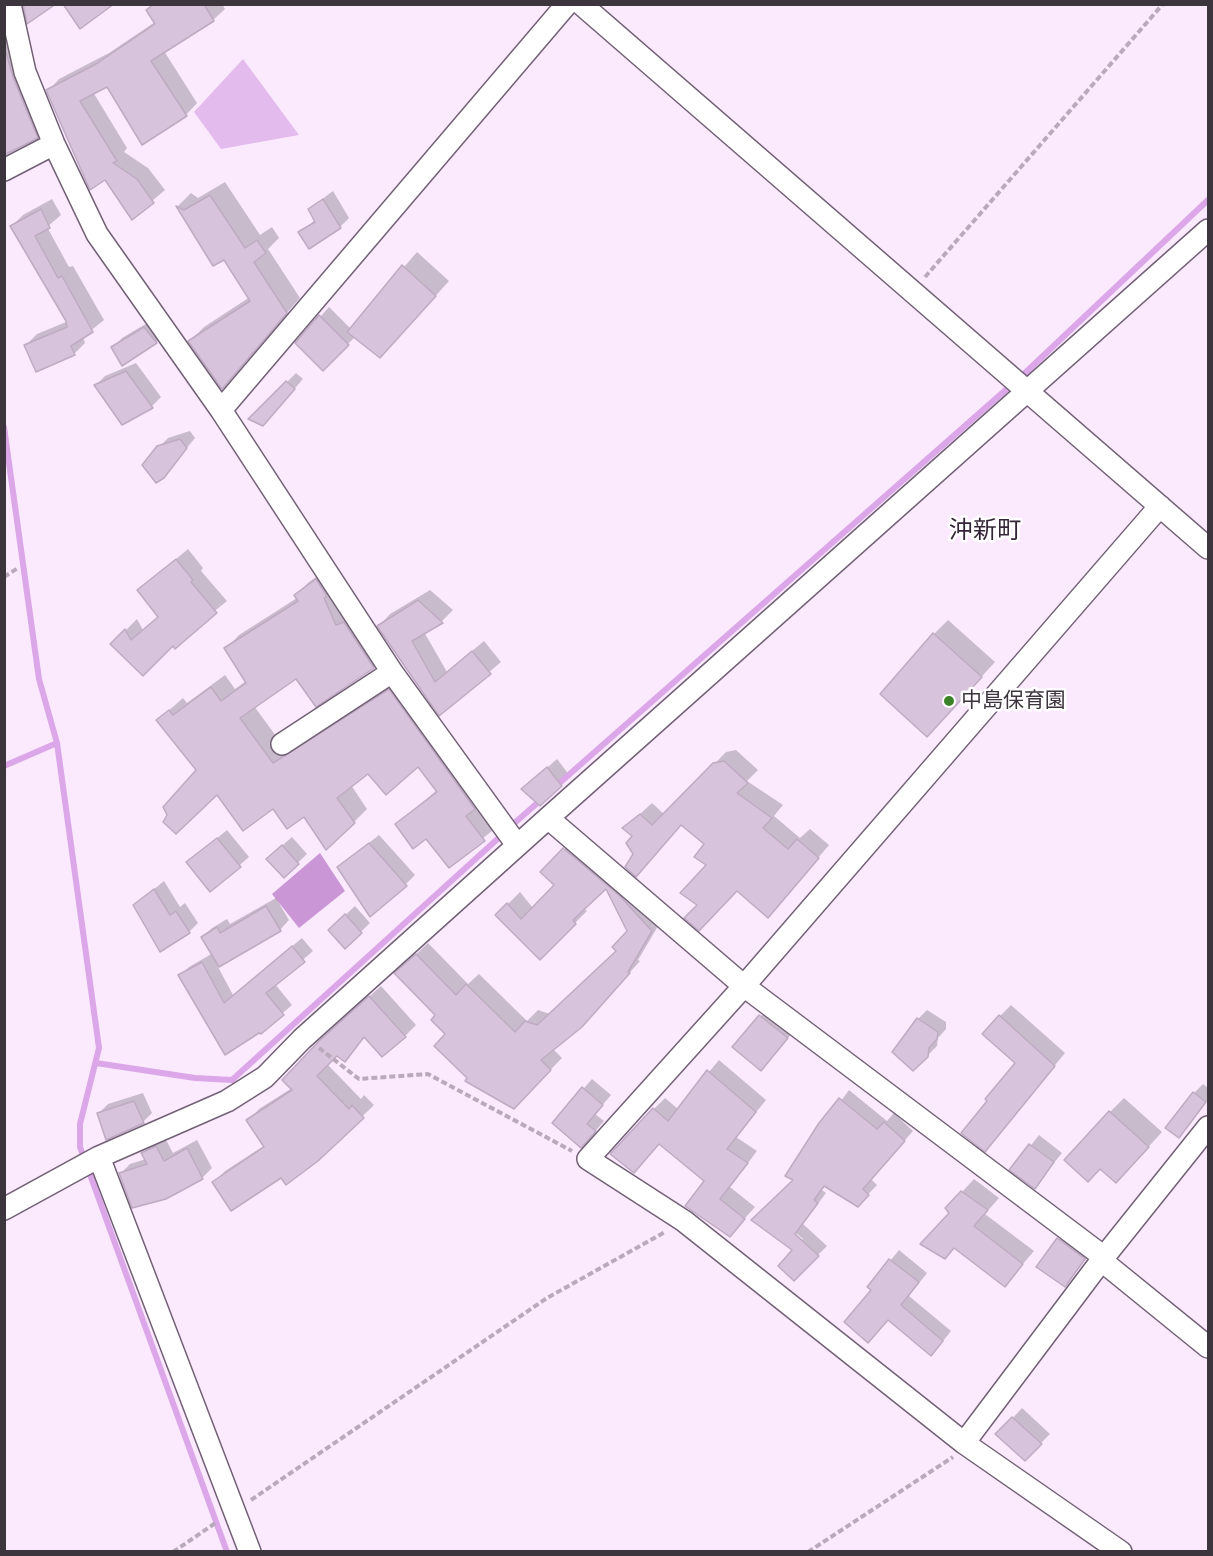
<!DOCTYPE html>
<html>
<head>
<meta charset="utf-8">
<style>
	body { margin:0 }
	#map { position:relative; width:1213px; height:1556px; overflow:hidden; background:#fbeafe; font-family:Arial,sans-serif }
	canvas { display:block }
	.frame { position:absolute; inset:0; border:6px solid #3d353e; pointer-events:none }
</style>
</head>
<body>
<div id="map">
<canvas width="1213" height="1556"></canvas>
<div class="frame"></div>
</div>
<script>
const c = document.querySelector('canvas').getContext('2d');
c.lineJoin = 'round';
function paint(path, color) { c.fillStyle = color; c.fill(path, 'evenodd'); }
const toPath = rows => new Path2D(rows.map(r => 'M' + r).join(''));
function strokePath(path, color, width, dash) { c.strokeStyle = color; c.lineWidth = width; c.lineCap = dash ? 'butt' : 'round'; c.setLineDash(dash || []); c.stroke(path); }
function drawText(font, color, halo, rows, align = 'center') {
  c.font = font + ' Arial,"Noto Sans JP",sans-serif'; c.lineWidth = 5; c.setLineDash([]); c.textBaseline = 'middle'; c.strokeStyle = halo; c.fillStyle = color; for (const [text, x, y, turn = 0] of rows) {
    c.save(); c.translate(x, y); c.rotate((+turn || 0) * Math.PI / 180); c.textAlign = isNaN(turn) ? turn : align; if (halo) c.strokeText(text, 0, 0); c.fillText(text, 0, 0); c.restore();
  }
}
paint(toPath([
	[243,59,299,135,221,149,194,112]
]), '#e3bced');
paint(toPath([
	[320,853,345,891,299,928,272,894]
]), '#ca96d6');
paint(toPath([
	[153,4,222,4,225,9,213,20,164,51,197,103,186,115,107,85,93,92,127,148,124,152,148,168,165,190,132,218,48,91,59,79,109,53,155,22,148,10],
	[4,30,48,126,37,137,4,155],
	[225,182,260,235,272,227,279,238,268,249,300,298,222,387,190,341,204,327,250,297,225,258,213,264,178,206,191,193,198,198],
	[333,191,349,218,340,227,300,233,316,219,309,209],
	[52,199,61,215,47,227,69,267,73,266,104,320,83,337,85,343,74,354,26,345,37,334,66,322,12,226,23,215],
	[417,252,449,281,394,342,355,337,323,369,297,343,329,307,351,329],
	[154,319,165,332,156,342,113,348,122,338],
	[136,363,161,397,152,406,122,423,96,385,105,376],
	[296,373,303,379,272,415,250,419],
	[190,431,195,438,163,477,159,447,168,438],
	[188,549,203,568,201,571,227,601,174,644,112,644,137,619,143,630,159,616,139,590],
	[330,567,387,654,373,667,296,677,254,706,287,751,403,677,498,826,449,866,427,837,397,824,437,790,418,765,368,772,351,785,367,809,354,822,305,815,217,793,158,720,183,698,187,703,225,675,235,689,246,681,226,649,239,635,297,598,295,595,309,582],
	[430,590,453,610,442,621,424,632,447,672,484,641,501,662,440,714,379,626,390,614],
	[948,620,995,662,941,721,934,634],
	[736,750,758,770,747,781,783,805,774,816,800,838,810,829,829,845,779,904,737,890,699,905,708,865,706,844,682,824,635,854,634,836,625,828,652,803,665,815,726,752],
	[557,759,570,776,561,785,533,780],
	[227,830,249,857,211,890,188,862],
	[379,835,415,875,406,884,341,865],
	[292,837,307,854,284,876,277,850],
	[576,838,661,921,638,960,640,961,594,1013,553,1049,562,1058,514,1107,469,1078,408,962,428,943,468,984,479,974,527,1021,538,1010,550,1014,617,951,629,932,606,887,583,908,587,911,540,958,497,915,520,892,533,908,557,885,542,872],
	[164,881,180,907,185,903,198,923,189,932,135,905],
	[276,898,289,920,280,930,217,965,233,995,302,938,313,951,275,984,292,1005,261,1032,180,976,189,967,213,953,203,937,212,928,227,919,230,924],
	[355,906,370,923,345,947,339,921],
	[381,986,416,1025,405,1036,366,1036,345,1060,337,1054,327,1064,361,1099,364,1095,374,1105,318,1160,281,1176,214,1182,225,1171,265,1145,248,1121,259,1109,292,1088,332,1030],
	[1011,1005,1065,1053,985,1150,1017,1063,1000,1016],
	[769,1007,796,1028,770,1060,734,1047],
	[927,1010,946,1022,946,1029,938,1038,937,1046,927,1056,918,1019],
	[719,1060,766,1100,736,1137,757,1151,730,1187,755,1207,730,1235,706,1181,660,1143,634,1171,654,1109,665,1098,678,1109],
	[592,1079,611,1095,595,1114,604,1121,590,1137,554,1123],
	[1203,1084,1208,1088,1208,1100,1179,1136,1194,1093],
	[849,1090,887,1121,894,1113,913,1131,871,1179,877,1185,858,1205,826,1185,822,1190,826,1193,803,1224,827,1246,794,1279,780,1266,794,1249,754,1220,795,1179,790,1177,790,1171],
	[790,1228,803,1239,802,1240,788,1230],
	[143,1093,152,1113,143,1122,99,1113,108,1104],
	[1124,1098,1162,1132,1130,1167,1101,1167,1110,1112],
	[1039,1135,1062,1153,1034,1187,1012,1170],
	[165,1138,173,1153,197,1140,212,1168,203,1177,166,1197,121,1173,130,1164,146,1159,143,1153,152,1144],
	[974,1179,999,1198,985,1214,1034,1251,1005,1285,951,1213,962,1192],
	[1067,1229,1094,1249,1065,1286,1038,1267],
	[899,1250,927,1273,909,1296,951,1331,940,1345,869,1287],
	[1022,1408,1050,1434,1025,1459,998,1434]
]), '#0003');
strokePath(toPath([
	[4,427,39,679,57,743,99,1048,80,1124,80,1147,227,1552],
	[4,766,57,743],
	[555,787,1026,372,1208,200],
	[510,827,543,798],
	[96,1063,195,1078,232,1080,503,834]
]), '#dba7e8', 6);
const building = toPath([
	[23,4,56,4,27,24,23,4],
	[63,4,114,4,80,29,63,4],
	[154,4,204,4,214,21,151,61,187,116,142,145,107,87,80,101,117,161,113,163,137,179,154,203,132,220,105,180,90,190,46,90,96,64,155,24,146,10,154,4],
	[4,45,13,77,38,138,4,155,4,45],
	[210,195,245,248,257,240,266,253,254,262,287,313,222,389,188,341,250,301,224,260,213,266,176,206,184,210,210,195],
	[323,199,341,228,309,249,298,232,315,222,308,209,323,199],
	[41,209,50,228,35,236,58,278,62,276,93,332,71,346,75,355,36,372,24,345,67,327,66,321,10,226,41,209],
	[402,265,436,296,380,358,347,332,402,265],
	[319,315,349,345,323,371,295,343,319,315],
	[144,327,157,343,122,366,111,347,144,327],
	[126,371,153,408,122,425,94,385,126,371],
	[286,381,295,389,263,426,248,419,286,381],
	[180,439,187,448,164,478,156,483,142,465,157,446,180,439],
	[176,559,193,580,191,582,217,613,175,649,173,646,143,676,110,644,125,629,131,640,158,617,137,590,176,559],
	[316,579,327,596,324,598,336,625,344,622,374,668,316,707,296,679,240,718,273,763,389,689,475,809,466,816,485,841,449,868,426,839,413,849,395,824,437,792,418,767,386,795,368,774,337,798,355,823,326,850,304,817,287,829,273,809,243,831,217,795,176,834,163,822,167,815,163,807,196,770,156,720,169,710,173,715,211,687,221,701,246,683,224,648,298,601,294,595,316,579],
	[418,600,443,623,412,641,435,682,472,651,491,674,439,716,377,626,418,600],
	[933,633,982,677,927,737,880,694,933,633],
	[724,761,748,783,737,793,772,818,763,828,788,849,797,839,819,858,768,918,737,891,699,931,684,918,697,905,680,893,706,865,694,857,704,844,681,825,636,877,625,867,633,854,626,843,632,836,622,828,640,814,652,825,713,763,724,761],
	[547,767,562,786,540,806,521,789,547,767],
	[217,838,241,867,210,892,186,862,217,838],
	[369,843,407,886,370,917,337,867,369,843],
	[282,845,299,864,284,878,266,859,282,845],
	[563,848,619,895,652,931,628,972,630,973,582,1027,541,1060,551,1070,514,1109,465,1081,467,1078,434,1046,445,1034,431,1020,435,1015,394,973,416,954,456,995,466,984,515,1032,525,1021,537,1025,616,951,612,947,627,931,606,889,573,920,576,924,540,960,495,915,507,903,521,919,554,885,540,872,563,848],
	[154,889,170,915,176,911,190,933,160,952,133,905,154,889],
	[266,906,281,931,219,967,201,937,217,927,220,933,266,906],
	[345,914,362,933,345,949,328,930,345,914],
	[292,946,305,962,266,993,284,1015,261,1034,259,1033,225,1055,178,975,202,962,224,1003,292,946],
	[369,996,406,1037,382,1057,364,1037,345,1062,337,1056,317,1076,349,1109,352,1105,364,1118,318,1161,286,1185,281,1178,231,1211,212,1182,264,1147,246,1120,292,1090,282,1080,319,1041,369,996],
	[759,1015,788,1038,761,1071,732,1047,759,1015],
	[999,1015,1055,1066,985,1152,961,1133,987,1101,985,1099,1015,1063,982,1034,999,1015],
	[917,1018,938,1032,937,1039,929,1048,928,1057,913,1071,892,1052,917,1018],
	[707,1070,756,1112,727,1149,748,1163,720,1199,745,1219,730,1237,685,1206,704,1181,659,1144,634,1173,610,1154,653,1108,668,1121,707,1070],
	[582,1087,603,1105,587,1124,596,1131,581,1148,552,1123,582,1087],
	[1193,1092,1206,1102,1179,1138,1165,1128,1193,1092],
	[839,1098,877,1129,884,1122,905,1141,863,1189,869,1195,858,1207,824,1186,814,1200,818,1203,795,1234,819,1256,794,1281,778,1266,792,1250,751,1220,793,1180,785,1176,819,1123,839,1098],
	[134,1101,144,1123,106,1140,97,1113,134,1101],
	[1109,1111,1149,1147,1116,1183,1100,1169,1088,1182,1064,1160,1109,1111],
	[1029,1144,1054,1162,1035,1189,1009,1170,1029,1144],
	[156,1146,164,1161,187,1148,203,1179,166,1199,132,1208,119,1173,147,1164,141,1153,156,1146],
	[961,1191,988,1210,974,1226,1023,1264,1005,1287,954,1248,945,1259,920,1244,949,1213,945,1208,961,1191],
	[1057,1238,1085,1259,1065,1287,1036,1267,1057,1238],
	[889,1259,919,1282,901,1305,943,1341,931,1356,888,1320,868,1343,844,1322,871,1290,867,1287,889,1259],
	[1012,1417,1042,1444,1025,1461,995,1434,1012,1417]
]);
paint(building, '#d7c3db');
strokePath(building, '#beabc3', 1.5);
const minor = toPath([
	[10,4,25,72,54,144,97,234,221,410,392,672,517,845],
	[581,4,1208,548],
	[4,170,54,144],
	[221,410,567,4],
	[282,744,392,672],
	[548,818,744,986,1104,1257,1107,1265,1208,1347],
	[99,1157,250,1552],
	[4,1209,99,1157,227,1101,265,1077,302,1039,548,818,1208,230],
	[964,1443,1104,1257,1208,1127],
	[1121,1552,964,1443,684,1221,588,1159,744,986,1160,506]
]);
strokePath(minor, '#726076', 24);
strokePath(toPath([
	[925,277,1163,4],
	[4,577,18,568],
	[319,1048,359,1079,428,1074,572,1151],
	[251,1500,547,1298,665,1232],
	[173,1552,217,1522],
	[808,1552,953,1457]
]), '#b8aabb', 4, [6, 3]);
strokePath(minor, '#fff', 21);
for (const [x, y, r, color] of [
	[949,701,6,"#3a8228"]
]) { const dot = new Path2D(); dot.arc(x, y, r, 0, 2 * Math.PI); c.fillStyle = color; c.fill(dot); strokePath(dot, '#fff', 2); }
drawText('21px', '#3d353e', '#fff', [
	["中島保育園",961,701]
], 'left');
drawText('24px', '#352538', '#fff', [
	["沖新町",985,531]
]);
</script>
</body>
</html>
